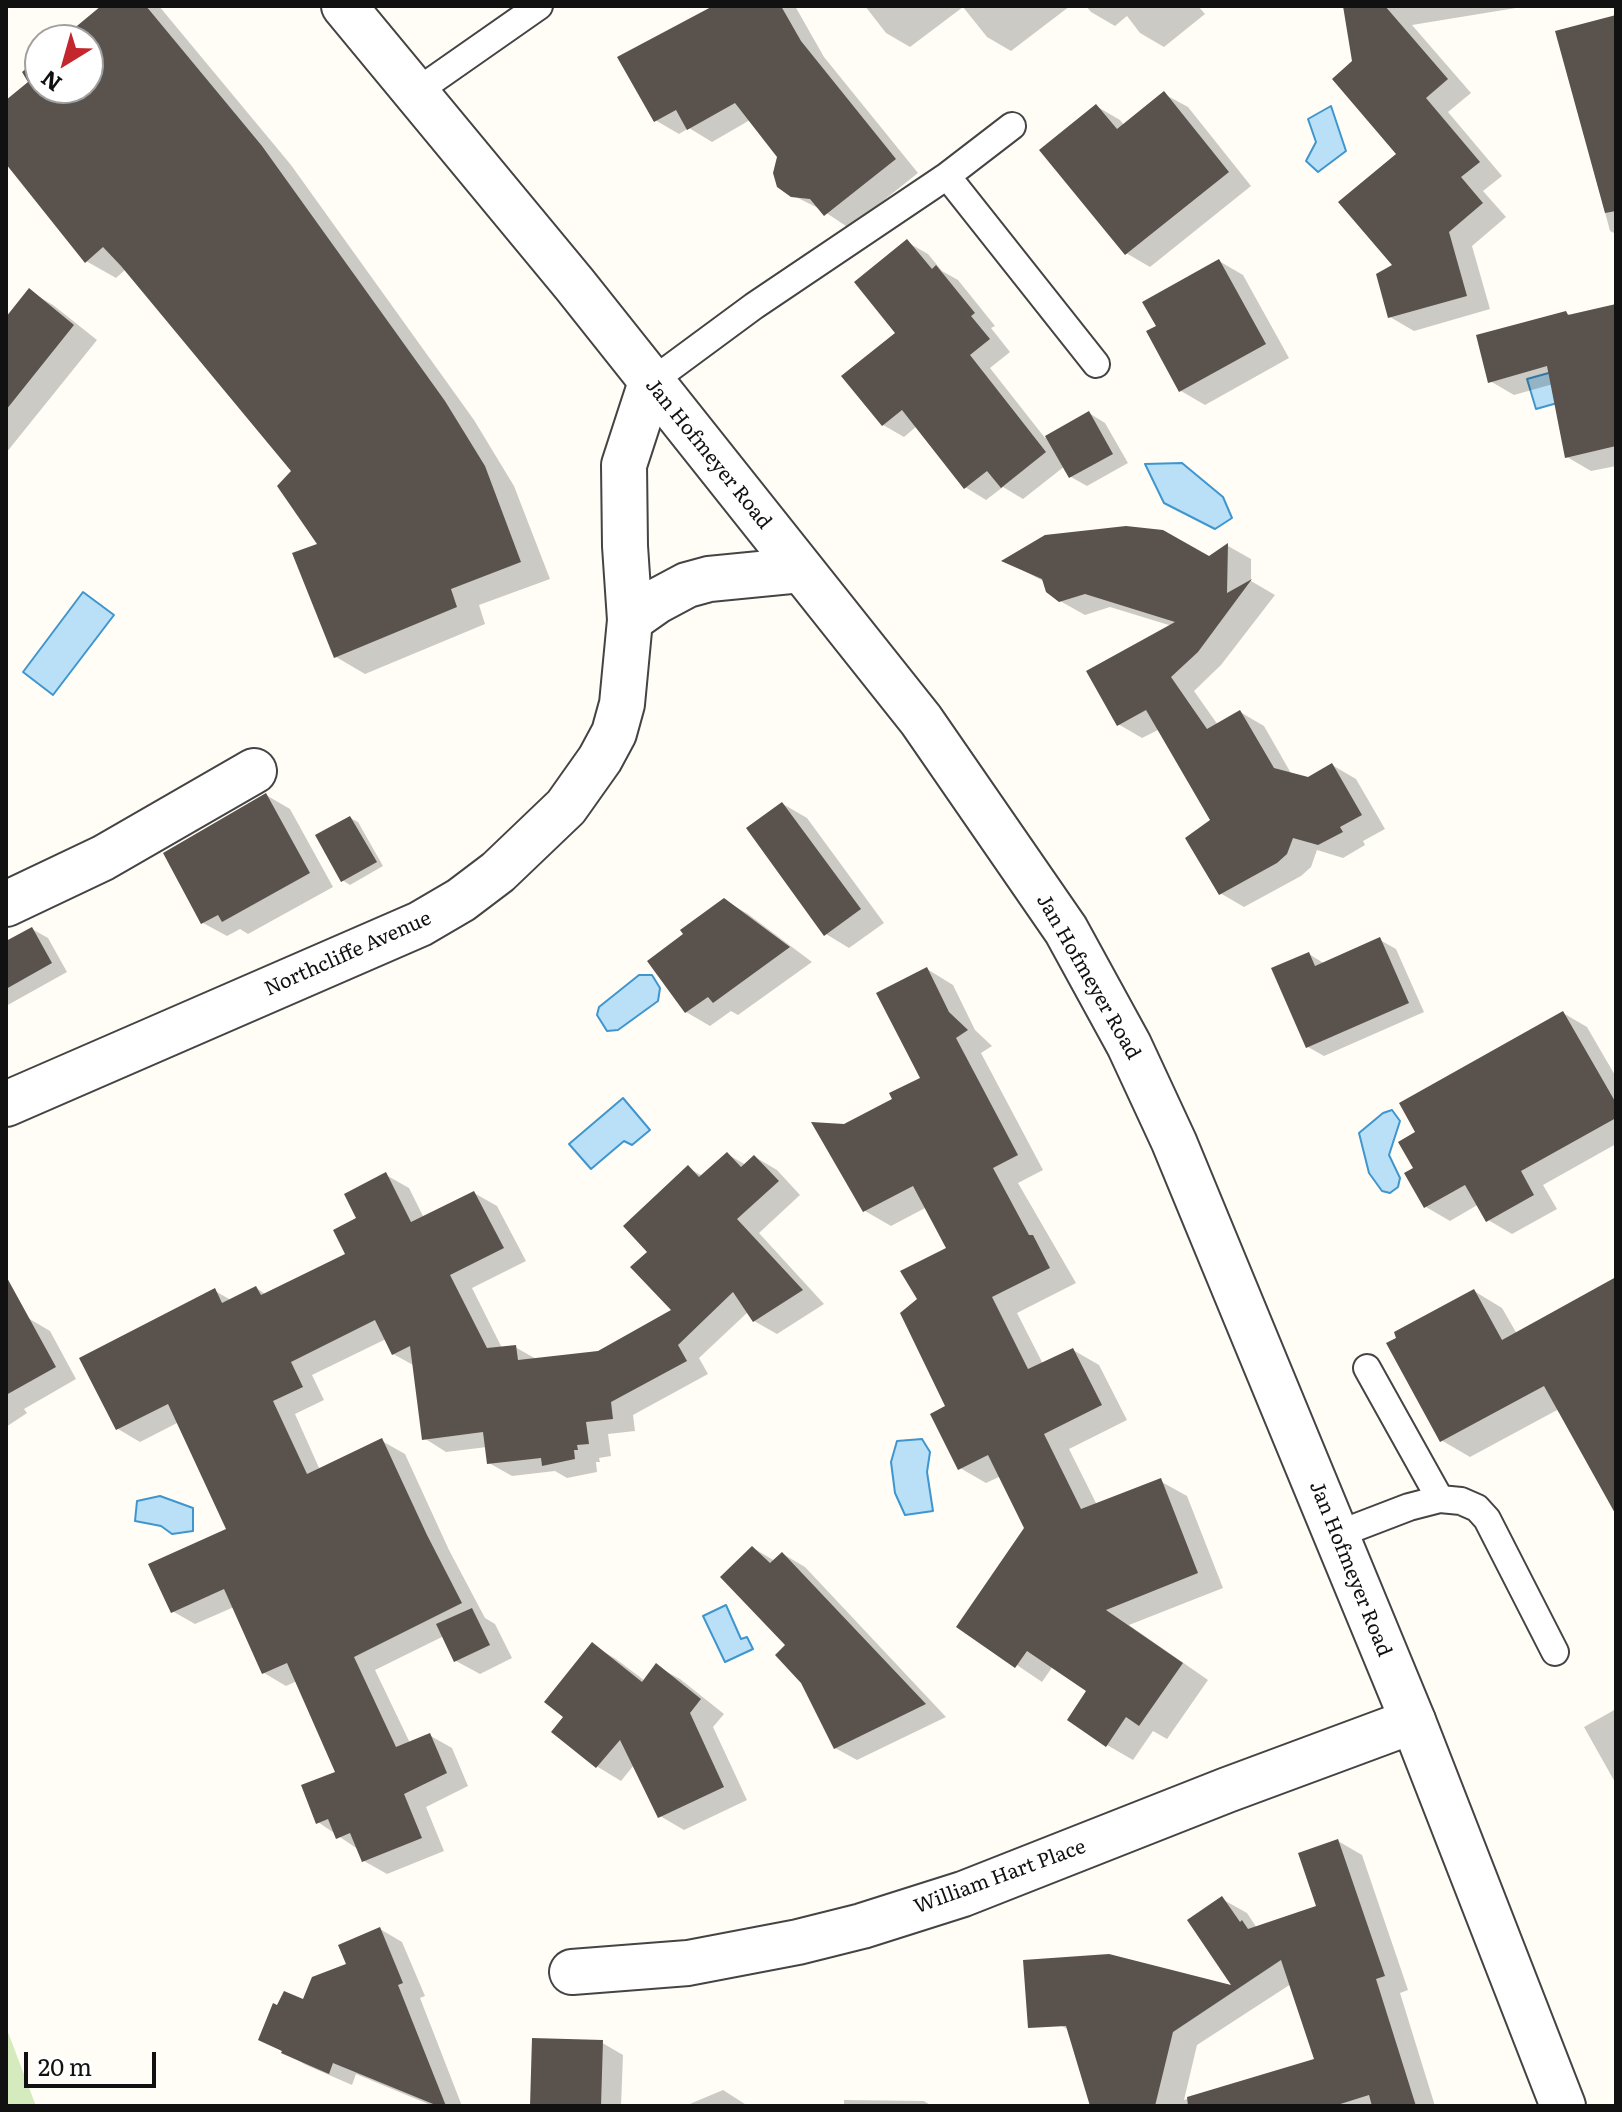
<!DOCTYPE html>
<html>
<head>
<meta charset="utf-8">
<style>
	body { margin:0 }
	#map { position:relative; width:1622px; height:2112px; overflow:hidden; background:#fffdf5; font-family:Literata,serif }
	canvas { display:block }
	.frame { position:absolute; inset:0; border:8px solid #111; pointer-events:none }
	.north { position:absolute; left:24px; top:24px; width:80px; height:80px; box-sizing:border-box; background:#fff; border:2px solid #a0a0a0; border-radius:50%; rotate:217deg; font-size:22px; font-weight:700; line-height:32px; text-align:center; color:#111 }
	.north::after { content:''; display:block; margin:auto; width:28px; height:36px; background:#c4262e; clip-path:polygon(50% 0,100% 100%,50% 72%,0 100%) }
	.scale { position:absolute; left:24px; top:2052px; width:132px; height:36px; box-sizing:border-box; border:4px solid #111; border-top:0; padding-left:10px; font-size:24px; line-height:28px; white-space:nowrap; color:#111; -webkit-text-stroke:6px #fff; paint-order:stroke }
</style>
</head>
<body>
<div id="map">
<canvas width="1622" height="2112"></canvas>
<div class="frame"></div>
<div class="north">N</div>
<div class="scale">20 m</div>
</div>
<script>
const c = document.querySelector('canvas').getContext('2d');
c.lineJoin = 'round';
function paint(path, color) { c.fillStyle = color; c.fill(path, 'evenodd'); }
const toPath = rows => new Path2D(rows.map(r => 'M' + r).join(''));
function strokePath(path, color, width, dash) { c.strokeStyle = color; c.lineWidth = width; c.lineCap = dash ? 'butt' : 'round'; c.setLineDash(dash || []); c.stroke(path); }
function drawText(font, color, halo, rows, align = 'center') {
  c.font = font + ' Literata,serif'; c.lineWidth = 8; c.setLineDash([]); c.textBaseline = 'middle'; c.strokeStyle = halo; c.fillStyle = color; for (const [text, x, y, turn = 0] of rows) {
    c.save(); c.translate(x, y); c.rotate((+turn || 0) * Math.PI / 180); c.textAlign = isNaN(turn) ? turn : align; if (halo) c.strokeText(text, 0, 0); c.fillText(text, 0, 0); c.restore();
  }
}
paint(toPath([
	[6,2027,36,2106,6,2106]
]), '#d5ebbd');
const water = toPath([
	[1331,106,1346,151,1318,172,1306,161,1316,142,1308,119,1331,106],
	[1574,366,1582,396,1536,409,1527,379,1574,366],
	[1182,463,1223,497,1232,518,1215,529,1164,503,1145,464,1182,463],
	[83,592,114,615,53,695,23,672,83,592],
	[639,975,652,975,660,988,658,1001,618,1030,607,1031,597,1015,599,1007,639,975],
	[623,1098,650,1130,632,1145,624,1141,591,1169,569,1144,623,1098],
	[1392,1110,1400,1121,1389,1155,1400,1178,1398,1187,1390,1193,1382,1191,1369,1173,1359,1133,1383,1113,1392,1110],
	[922,1439,930,1452,927,1472,933,1511,905,1515,895,1493,891,1462,897,1441,922,1439],
	[160,1496,193,1508,193,1531,172,1534,161,1526,135,1521,137,1501,160,1496],
	[726,1605,741,1639,747,1637,753,1649,725,1662,703,1616,726,1605]
]);
paint(water, '#b9e0f7');
strokePath(water, '#3f96cf', 2);
paint(toPath([
	[104,6,159,6,291,165,474,420,514,486,550,579,479,605,485,624,365,674,336,657,320,545,294,471,125,270,116,278,86,261,6,161,6,102,31,82,40,60,40,88,88,88,88,40,63,40],
	[714,6,795,6,824,57,918,173,849,228,822,210,792,195,779,156,750,120,712,142,689,128,679,134,655,120],
	[865,6,1070,6,1011,51,987,37,963,7,910,47,886,33],
	[1086,6,1198,6,1205,14,1164,47,1140,33,1127,16,1115,26,1091,12],
	[1345,6,1528,6,1412,25,1471,93,1448,112,1502,176,1483,191,1506,217,1472,246,1490,309,1414,331,1390,317,1399,154,1354,62],
	[1616,17,1616,234,1610,231,1557,32],
	[1164,94,1188,107,1251,186,1150,267,1126,253,1096,106,1120,120,1125,126],
	[907,242,928,254,942,271,958,280,995,326,991,328,1010,352,990,368,1045,438,1089,413,1105,423,1128,463,1087,486,1071,477,1065,466,1023,499,1003,487,986,500,965,487,917,426,904,437,883,425,898,333],
	[1219,261,1243,275,1289,358,1205,405,1181,391,1149,332,1159,327],
	[29,291,53,305,97,340,6,453,6,320],
	[1616,306,1616,466,1591,471,1567,457,1553,384,1514,395,1490,381,1566,313,1572,316],
	[1228,546,1251,559,1251,581,1275,595,1221,665,1194,691,1218,725,1240,712,1264,726,1292,775,1309,779,1332,765,1356,779,1385,829,1363,841,1365,845,1343,858,1317,850,1311,867,1301,876,1244,907,1220,893,1213,821,1160,729,1142,738,1118,724,1172,626,1110,607,1085,615,1060,601,1045,582,1005,561,1210,558],
	[266,795,290,809,333,887,248,934,240,929,227,936,203,923],
	[783,804,807,818,884,923,849,948,826,934],
	[350,818,358,822,383,866,350,885,342,880],
	[724,900,748,914,812,962,738,1015,731,1011,710,1026,686,1012,686,935],
	[32,929,48,938,67,972,6,1006,6,943],
	[1380,940,1396,949,1424,1012,1324,1056,1308,1047,1309,954,1325,964],
	[927,969,953,985,975,1030,992,1046,981,1053,1043,1170,1018,1183,1076,1283,1017,1313,1043,1364,1073,1350,1099,1365,1127,1420,1069,1449,1097,1505,1160,1481,1187,1496,1223,1588,1129,1625,1208,1680,1167,1739,1153,1731,1133,1760,1107,1745,1089,1691,1053,1666,1042,1682,959,1626,1027,1529,1001,1476,986,1483,960,1468,948,1407,920,1300,948,1249,927,1207,891,1226,865,1211,844,1126,895,1100,922,1078],
	[1563,1013,1587,1027,1616,1077,1616,1144,1543,1185,1557,1209,1512,1234,1488,1220,1479,1204,1450,1221,1426,1207,1416,1168,1418,1133],
	[727,1154,746,1165,755,1157,777,1170,800,1195,759,1233,824,1304,777,1334,754,1321,748,1312,699,1358,708,1374,633,1415,635,1431,608,1434,611,1456,599,1458,600,1462,596,1462,597,1472,567,1478,555,1471,512,1476,489,1463,487,1447,446,1452,424,1438,415,1366,393,1354,386,1339,312,1375,324,1400,295,1414,320,1470,382,1441,405,1454,449,1550,485,1618,495,1624,512,1658,480,1674,456,1661,444,1636,375,1670,410,1743,429,1735,452,1748,468,1786,426,1807,444,1851,387,1874,364,1861,359,1850,318,1822,338,1773,297,1681,286,1686,264,1673,234,1607,195,1624,172,1611,229,1530,179,1422,140,1442,118,1429,215,1291,231,1300,256,1288,267,1295,348,1254,359,1219,386,1175,409,1188,424,1218,474,1193,497,1206,526,1261,472,1288,502,1348,515,1347,538,1360,598,1353,674,1311,650,1252,688,1168,703,1176],
	[1616,1279,1616,1511,1559,1409,1470,1457,1441,1440,1474,1291,1502,1308,1517,1334],
	[28,1318,50,1331,76,1379,24,1409,27,1413,6,1427,6,1330],
	[753,1548,775,1561,783,1554,805,1567,946,1717,857,1760,835,1748,788,1645],
	[592,1645,616,1659,645,1681,656,1666,680,1679,724,1714,713,1727,747,1800,684,1830,660,1816,634,1765,621,1781,598,1767,554,1732,566,1716],
	[1616,1709,1616,1784,1584,1727],
	[1338,1841,1362,1855,1408,1990,1400,1993,1435,2106,1092,2106,1069,2030,1060,2025,1236,1989,1222,1899,1247,1913,1257,1928,1319,1908],
	[1291,1984,1317,2060,1184,2100,1197,2045],
	[380,1929,402,1942,425,1996,420,1998,462,2106,433,2106,356,2074,352,2085,306,2065,261,2039,348,1965],
	[599,2041,623,2055,621,2106,532,2106],
	[723,2090,748,2106,685,2106],
	[844,2100,924,2101,930,2105,1011,2106,844,2106]
]), '#0003');
paint(toPath([
	[101,6,146,6,262,146,445,401,485,466,521,562,451,589,457,607,334,658,292,553,317,544,277,486,291,471,121,266,103,247,85,263,6,164,6,100,28,82,22,72,40,57,40,88,88,88,88,40,60,40],
	[713,6,781,6,801,41,896,159,824,216,810,199,791,197,777,187,773,173,777,157,735,103,687,130,676,110,654,122,617,57],
	[1343,6,1385,6,1448,79,1426,98,1480,162,1461,177,1483,203,1449,232,1467,296,1388,318,1376,274,1392,265,1338,202,1396,154,1332,79,1352,61],
	[1616,15,1616,211,1605,213,1555,31],
	[1164,91,1229,172,1125,255,1039,150,1096,104,1117,129],
	[907,239,932,269,936,265,975,313,971,316,990,339,970,355,1046,452,1001,488,987,471,964,489,902,410,882,426,841,376,895,333,854,282],
	[1219,259,1266,344,1179,392,1146,331,1156,326,1142,302],
	[29,288,74,325,6,410,6,317],
	[1616,304,1616,446,1565,458,1547,366,1488,383,1476,335,1566,311,1568,315],
	[1089,411,1113,454,1069,478,1045,436],
	[1126,526,1163,530,1209,556,1228,543,1227,593,1252,579,1198,652,1171,677,1207,729,1240,710,1274,768,1308,777,1332,763,1362,815,1340,827,1343,832,1318,845,1293,838,1287,854,1277,863,1219,895,1185,838,1210,820,1146,710,1117,726,1086,671,1175,622,1085,594,1059,602,1046,592,1042,579,1001,561,1045,535],
	[266,793,310,873,222,922,218,915,201,924,163,853],
	[782,802,861,909,824,936,746,828],
	[350,816,377,862,341,882,315,835],
	[724,898,790,947,713,1003,708,997,685,1013,647,961,683,934,680,930],
	[32,927,52,963,6,989,6,941],
	[1380,937,1409,1003,1306,1048,1271,968,1309,952,1315,966],
	[927,967,949,1012,968,1030,956,1038,1018,1155,993,1168,1029,1235,1033,1235,1050,1268,992,1297,1028,1369,1073,1348,1102,1405,1044,1434,1081,1509,1161,1478,1198,1573,1106,1610,1183,1663,1139,1726,1126,1717,1106,1747,1067,1720,1086,1691,1027,1651,1015,1668,956,1627,1024,1528,988,1455,958,1470,930,1414,945,1406,900,1313,917,1299,900,1271,946,1248,913,1186,863,1212,811,1122,844,1124,892,1099,889,1093,920,1078,876,993],
	[1563,1011,1616,1103,1616,1118,1521,1171,1534,1195,1486,1222,1465,1185,1424,1208,1404,1173,1413,1168,1398,1142,1415,1132,1399,1103],
	[727,1152,741,1167,754,1155,779,1181,737,1219,803,1290,753,1322,733,1292,678,1345,687,1361,611,1402,613,1419,586,1422,589,1444,577,1445,578,1450,574,1450,575,1459,542,1466,541,1458,487,1464,483,1432,422,1440,410,1346,392,1355,375,1320,291,1362,303,1387,273,1401,307,1474,382,1438,427,1535,462,1603,354,1657,396,1747,430,1733,447,1773,404,1794,422,1838,362,1862,350,1833,336,1839,328,1819,316,1824,301,1785,335,1772,287,1663,262,1674,224,1589,171,1613,148,1564,226,1529,168,1404,116,1430,79,1358,215,1288,222,1303,256,1286,261,1295,345,1254,333,1230,356,1218,344,1194,386,1172,411,1222,474,1191,504,1248,450,1275,487,1348,516,1345,518,1360,598,1351,671,1310,630,1267,647,1252,623,1226,688,1165,699,1177],
	[6,1276,56,1367,6,1395],
	[1616,1277,1616,1515,1544,1386,1440,1442,1386,1343,1396,1338,1394,1332,1474,1289,1502,1340],
	[752,1546,770,1563,782,1552,926,1704,834,1749,801,1683,775,1655,785,1645,720,1577],
	[472,1608,490,1645,454,1662,436,1624],
	[592,1642,642,1682,656,1663,701,1699,690,1713,724,1787,658,1818,620,1740,596,1768,551,1732,563,1717,544,1702],
	[1338,1839,1385,1976,1376,1979,1416,2106,1372,2106,1369,2095,1334,2106,1188,2106,1187,2097,1314,2059,1281,1960,1173,2032,1155,2106,1090,2106,1066,2026,1028,2028,1023,1960,1109,1954,1231,1985,1187,1920,1222,1896,1240,1922,1242,1920,1248,1929,1316,1906,1298,1853],
	[380,1927,403,1983,398,1985,446,2106,438,2106,333,2063,329,2074,281,2053,282,2051,258,2040,273,2003,277,2005,284,1991,303,1999,312,1977,346,1964,338,1945],
	[532,2038,603,2040,601,2106,530,2106]
]), '#5a524d');
const service = toPath([
	[416,92,539,6],
	[947,176,1096,364],
	[651,382,754,306,947,176,1012,126],
	[1367,1368,1440,1499],
	[1336,1535,1409,1507,1440,1499,1461,1501,1477,1508,1487,1519,1555,1652]
]);
const minor = toPath([
	[630,620,657,601,687,585,709,579,801,570],
	[6,904,103,858,254,771],
	[6,1104,420,924,461,900,498,872,566,807,600,759,614,733,622,704,630,620,625,546,624,465,651,382],
	[572,1972,688,1963,798,1942,862,1926,963,1894,1227,1790,1413,1721]
]);
const tertiary = toPath([
	[344,6,575,285,921,720,1066,930,1129,1045,1174,1142,1413,1721,1563,2106]
]);
strokePath(service, '#444', 30);
strokePath(minor, '#444', 48);
strokePath(tertiary, '#444', 48);
strokePath(service, '#fff', 26);
strokePath(minor, '#fff', 44);
strokePath(tertiary, '#fff', 44);
drawText('20px', '#111', '#fff', [
	["Jan Hofmeyer Road",708,454,51],
	["Northcliffe Avenue",348,954,-24],
	["Jan Hofmeyer Road",1088,977,60],
	["Jan Hofmeyer Road",1350,1569,68],
	["William Hart Place",1000,1877,-20]
]);
</script>
</body>
</html>
